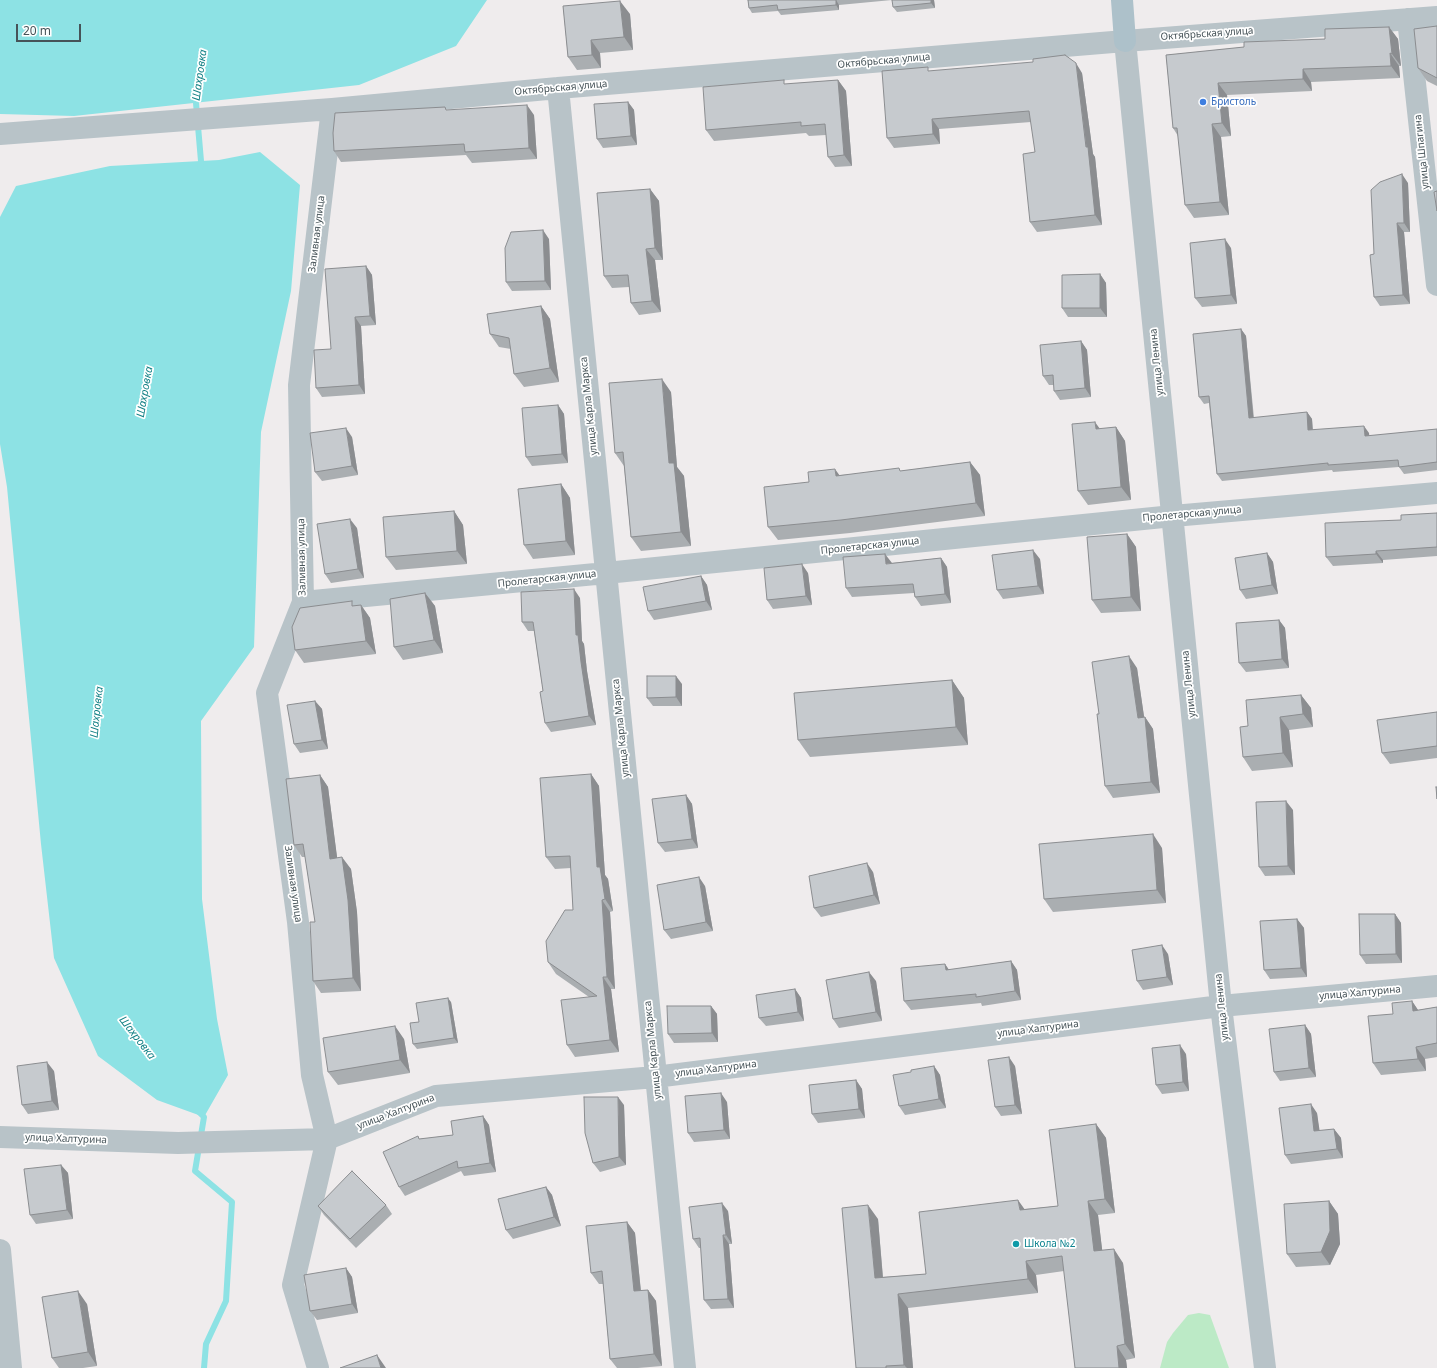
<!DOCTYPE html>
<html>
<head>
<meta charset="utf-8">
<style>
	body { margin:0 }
	#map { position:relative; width:1437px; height:1368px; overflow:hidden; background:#efeced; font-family:"Noto Sans",sans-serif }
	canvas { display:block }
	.scale { position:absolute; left:16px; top:24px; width:65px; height:18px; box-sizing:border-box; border:2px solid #465358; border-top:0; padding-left:5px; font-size:12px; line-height:14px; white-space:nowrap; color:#465358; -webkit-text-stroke:3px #fff; paint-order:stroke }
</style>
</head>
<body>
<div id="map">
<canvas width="1437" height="1368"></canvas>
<div class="scale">20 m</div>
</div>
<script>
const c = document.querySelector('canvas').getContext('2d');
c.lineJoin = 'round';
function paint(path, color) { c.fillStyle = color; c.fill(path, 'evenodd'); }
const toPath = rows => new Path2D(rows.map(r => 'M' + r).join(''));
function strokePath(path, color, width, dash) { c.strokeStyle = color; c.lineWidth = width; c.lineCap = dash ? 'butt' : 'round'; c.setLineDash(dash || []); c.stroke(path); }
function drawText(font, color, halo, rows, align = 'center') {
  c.font = font + ' "Noto Sans",sans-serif'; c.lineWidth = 3.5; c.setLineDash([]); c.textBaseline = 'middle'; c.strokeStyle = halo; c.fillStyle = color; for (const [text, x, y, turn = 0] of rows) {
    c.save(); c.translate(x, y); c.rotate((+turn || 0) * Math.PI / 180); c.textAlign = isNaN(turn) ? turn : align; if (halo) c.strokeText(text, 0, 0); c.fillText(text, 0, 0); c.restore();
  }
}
paint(toPath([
	[1199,1313,1210,1315,1229,1368,1160,1368,1167,1342,1173,1333,1188,1315]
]), '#bceac6');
paint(toPath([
	[0,0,487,0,456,46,359,85,74,116,0,114],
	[260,152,300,185,291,291,261,432,254,647,201,721,202,899,217,1019,228,1075,204,1117,157,1100,98,1056,54,958,41,844,7,487,0,444,0,217,16,186,110,166,219,160]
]), '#8de2e4');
strokePath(toPath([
	[197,95,196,103,201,161,200,167],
	[199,1112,204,1117,195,1171,232,1202,226,1301,206,1344,204,1368]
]), '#8de2e4', 6);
strokePath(toPath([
	[1408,19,1437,285],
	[1125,41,1221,1006,1265,1368],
	[558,88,685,1368],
	[0,134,332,109,558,88,1125,41,1437,17],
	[303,602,606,573,1173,516,1437,493],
	[0,1137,178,1143,327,1139,436,1096,655,1077,1221,1006,1437,986],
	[0,1250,11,1368],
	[318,1368,293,1285,327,1139,312,1075,298,922,267,693,303,602,299,385,332,109]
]), '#b8c3c8', 22);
strokePath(toPath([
	[1122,0,1125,41]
]), '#adc1ca', 22);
paint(toPath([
	[748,0,892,0,839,5,839,10,781,15,778,11,752,13,749,8],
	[934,0,935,8,897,12,893,7],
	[563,6,630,14,633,50,600,53,601,68,577,70,568,57],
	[1437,26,1437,86,1427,81,1418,68],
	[1389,27,1398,39,1401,66,1399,66,1400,78,1311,82,1312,91,1227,95,1231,136,1221,137,1229,215,1194,218,1185,205,1178,136,1173,128,1166,55,1325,39],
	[930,71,1082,73,1093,154,1095,157,1102,225,1037,232,1030,222,1035,152,1031,122,939,129,940,144,894,148,887,138],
	[838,80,846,91,852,166,835,167,828,157,826,135,809,136,806,133,714,141,706,130,787,84],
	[628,102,634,110,637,145,603,148,597,139],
	[447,110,534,115,537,159,472,163,466,155,341,162,334,151],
	[1408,183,1410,232,1404,232,1410,304,1380,306,1374,297,1374,254],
	[650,189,659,201,663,260,655,260,661,312,639,315,631,303,629,287,612,288,604,276],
	[549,239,551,290,512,291,506,282],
	[1231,248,1237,304,1202,307,1195,298],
	[366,266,372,275,376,325,361,326,365,394,322,397,316,388,331,349],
	[1100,274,1106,283,1107,317,1068,317,1062,308],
	[541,306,550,319,559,382,524,387,514,374,511,349,499,347,490,334],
	[1241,329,1246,336,1254,418,1307,412,1312,419,1313,430,1369,433,1369,436,1437,429,1437,470,1404,474,1399,467,1333,472,1332,470,1222,481,1217,474,1209,403,1204,404,1199,397],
	[1081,341,1087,350,1091,397,1060,400,1054,391,1054,385,1049,385,1043,376],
	[671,392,677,467,684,476,691,546,641,551,631,537,624,466,615,453],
	[558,405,564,414,568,463,532,466,526,457],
	[1116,427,1125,441,1131,500,1088,505,1078,491,1100,429],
	[352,437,358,475,322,481,315,472],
	[970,462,980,475,985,516,850,533,778,540,768,527,809,482,840,475,901,471],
	[561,484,570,498,575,555,533,559,524,545],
	[454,511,463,525,467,564,396,570,386,557],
	[1437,513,1437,556,1383,560,1383,563,1333,566,1326,557,1401,520],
	[357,528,364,578,331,583,325,574],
	[1127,534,1136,547,1141,611,1101,613,1092,600],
	[1267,553,1273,562,1278,594,1246,599,1240,590],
	[941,558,947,567,951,603,921,606,915,597,914,593,852,597,846,588,892,563],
	[1040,559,1044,594,1003,599,997,590],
	[808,573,812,605,773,609,767,600],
	[701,576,707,585,712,610,654,620,648,611],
	[425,593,435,606,443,653,403,660,394,647],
	[580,598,582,641,584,644,587,671,596,725,551,732,545,723,543,691,534,631,528,631,522,622],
	[361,605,370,618,376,654,304,663,295,650,355,606],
	[1279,620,1285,628,1289,668,1246,672,1239,663],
	[1137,668,1144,717,1145,717,1153,729,1160,793,1113,798,1105,786,1099,714],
	[952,680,964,698,968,745,810,757,798,740],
	[682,684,682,706,653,706,647,698],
	[1301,695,1311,708,1313,727,1289,730,1293,767,1252,771,1243,757,1248,726],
	[315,701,322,709,328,749,300,753,294,744],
	[1437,712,1437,758,1390,764,1382,753],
	[591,774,599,786,605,875,608,879,613,911,610,912,615,989,611,989,619,1052,575,1057,567,1045,589,997,556,974,548,962,573,910,571,868,555,869,546,857],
	[320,775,328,787,337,858,351,869,357,912,361,991,321,993,313,981,315,922,305,857,302,857,294,845],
	[686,795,692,804,698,848,665,852,658,843],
	[1293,810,1295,875,1265,876,1259,867],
	[1162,848,1166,903,1053,912,1044,899],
	[873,872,880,904,821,917,814,908],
	[705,886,713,931,671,939,664,930],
	[1395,914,1401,923,1402,963,1366,964,1360,955],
	[1297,919,1304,928,1307,977,1270,979,1264,970],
	[1168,954,1173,985,1143,990,1137,981],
	[1011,961,1017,970,1021,1000,982,1006,981,1003,911,1010,904,1001,945,964,949,970],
	[876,981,882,1021,839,1028,833,1019],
	[795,989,801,998,804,1021,766,1026,759,1018],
	[1412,1001,1418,1010,1437,1007,1437,1057,1425,1059,1426,1071,1381,1075,1373,1063,1393,1014],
	[451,1002,458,1043,417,1049,413,1044,419,1022],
	[711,1006,717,1014,718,1042,674,1043,668,1034],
	[1305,1025,1311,1034,1316,1077,1280,1081,1274,1072],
	[404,1039,410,1073,338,1085,328,1072],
	[1186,1054,1189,1091,1162,1094,1156,1085],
	[934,1066,940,1075,946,1108,905,1115,899,1106,911,1072],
	[1015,1066,1022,1114,1001,1116,995,1107],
	[54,1071,59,1110,28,1114,22,1105],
	[856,1080,862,1089,865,1118,818,1123,812,1114],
	[727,1102,730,1139,694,1142,688,1133],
	[624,1105,626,1165,600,1172,593,1163],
	[1317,1113,1319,1131,1334,1129,1341,1138,1343,1158,1291,1164,1285,1155],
	[483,1116,489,1125,496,1172,464,1176,461,1171,405,1196,399,1187,420,1139,453,1135],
	[1096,1124,1106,1138,1115,1213,1098,1215,1102,1250,1123,1263,1135,1358,1126,1360,1127,1368,1075,1368,1064,1271,1036,1275,1038,1293,908,1308,913,1368,856,1368,878,1219,883,1277,926,1274,1025,1209,1058,1206],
	[61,1165,68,1173,73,1219,36,1224,30,1215],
	[546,1187,552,1195,561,1226,513,1239,506,1230],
	[1329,1201,1338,1214,1340,1244,1330,1265,1296,1267,1287,1254],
	[386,1205,392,1214,356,1248,324,1215,318,1206],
	[728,1211,732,1244,729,1244,734,1308,711,1309,704,1300,701,1248,699,1248,693,1239],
	[627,1222,635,1233,641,1291,648,1290,656,1301,662,1366,638,1368,617,1368,610,1359,603,1284,599,1284,591,1273],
	[346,1268,352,1277,358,1313,317,1320,310,1311],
	[87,1304,97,1366,83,1368,59,1368,52,1358]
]), '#aaaeb1');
paint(toPath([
	[836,0,839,5,839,10,836,5],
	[931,0,934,0,935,8,931,3],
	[620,1,630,14,633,50,624,37],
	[1389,27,1398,39,1401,66,1392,54],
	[591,40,600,53,601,68,592,55],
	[1390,53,1399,66,1400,78,1391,66],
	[1076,63,1082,73,1093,154,1095,157,1102,225,1095,215],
	[1303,69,1311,82,1312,91,1303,79],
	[838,80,846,91,852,166,844,155],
	[1218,83,1227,95,1231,136,1222,123],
	[628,102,634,110,637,145,631,136],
	[527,105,534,115,537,159,529,148],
	[932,119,939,129,940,144,933,134],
	[1212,124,1221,137,1229,215,1220,202],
	[1402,174,1408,183,1410,232,1404,223],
	[650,189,659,201,663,260,655,248],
	[1397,223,1404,232,1410,304,1403,295],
	[543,230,549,239,551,290,545,281],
	[1225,239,1231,248,1237,304,1231,295],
	[646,249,655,260,661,312,652,301],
	[366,266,372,275,376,325,370,316],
	[1100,274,1106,283,1107,317,1100,308],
	[541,306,550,319,559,382,550,368],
	[355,317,361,326,365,394,359,385],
	[1241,329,1246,336,1254,425,1249,418],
	[1081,341,1087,350,1091,397,1085,388],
	[662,379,671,392,677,467,684,476,691,546,681,532,669,463],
	[558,405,564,414,568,463,562,454],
	[1307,412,1312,419,1313,437,1308,430],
	[1095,422,1105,436,1096,429],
	[1364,426,1369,433,1370,443,1365,436],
	[1116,427,1125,441,1131,500,1121,487],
	[346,428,352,437,358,475,352,466],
	[970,462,980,475,985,516,976,503],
	[835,469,845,483,836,476],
	[561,484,570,498,575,555,566,541],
	[454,511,463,525,467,564,457,551],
	[350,519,357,528,364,578,358,569],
	[1127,534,1136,547,1141,611,1131,597],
	[1033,550,1040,559,1044,594,1038,586],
	[1376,551,1383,560,1383,563,1376,554],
	[1267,553,1273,562,1278,594,1272,585],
	[885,554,892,563,886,564],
	[941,558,947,567,951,603,945,594],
	[802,564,808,573,812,605,806,596],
	[701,576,707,585,712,610,706,601],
	[574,589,580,598,582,641,584,644,587,671,596,725,589,716,576,635],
	[425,593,435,606,443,653,434,640],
	[361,605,370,618,376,654,366,641],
	[1279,620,1285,628,1289,668,1282,659],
	[1129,656,1137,668,1146,730,1138,718],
	[676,676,682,684,682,706,676,697],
	[952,680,964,698,968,745,956,727],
	[1301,695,1311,708,1313,727,1303,714],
	[315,701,322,709,328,749,322,740],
	[1145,717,1153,729,1160,793,1151,782],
	[1280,717,1289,730,1293,767,1283,753],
	[591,774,599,786,605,875,608,879,613,911,605,899,597,867],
	[320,775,328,787,339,872,330,859],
	[686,795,692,804,698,848,692,839],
	[1286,801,1293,810,1295,875,1288,866],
	[1153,834,1162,848,1166,903,1157,890],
	[342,857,351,869,357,912,361,991,353,978],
	[867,863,873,872,880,904,874,895],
	[699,877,705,886,713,931,706,922],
	[602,900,610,912,615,989,607,977],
	[1395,914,1401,923,1402,963,1396,954],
	[1297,919,1304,928,1307,977,1301,968],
	[1162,945,1168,954,1173,985,1167,977],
	[1011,961,1017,970,1021,1000,1015,991],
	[945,964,951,973,946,970],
	[869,972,876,981,882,1021,876,1012],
	[603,977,611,989,619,1052,610,1040],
	[795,989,801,998,804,1021,798,1012],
	[448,998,451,1002,458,1043,454,1038],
	[1412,1001,1420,1013,1413,1011],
	[711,1006,717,1014,718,1042,712,1033],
	[1305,1025,1311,1034,1316,1077,1309,1068],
	[395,1026,404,1039,410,1073,400,1060],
	[1180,1045,1186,1054,1189,1091,1183,1082],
	[1416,1047,1425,1059,1426,1071,1418,1059],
	[1009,1057,1015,1066,1022,1114,1015,1105],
	[47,1062,54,1071,59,1110,52,1101],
	[934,1066,940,1075,946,1108,939,1099],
	[856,1080,862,1089,865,1118,859,1109],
	[721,1093,727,1102,730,1139,724,1130],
	[618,1097,624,1105,626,1165,619,1157],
	[1311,1104,1317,1113,1321,1140,1314,1131],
	[483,1116,489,1125,496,1172,490,1163],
	[1096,1124,1106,1138,1115,1213,1105,1199],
	[1334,1129,1341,1138,1343,1158,1337,1149],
	[61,1165,68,1173,73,1219,67,1210],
	[546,1187,552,1195,561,1226,554,1217],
	[1018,1200,1028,1214,1020,1210],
	[1088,1201,1098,1215,1104,1265,1094,1251],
	[1329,1201,1338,1214,1340,1244,1330,1265,1321,1252],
	[722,1203,728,1211,732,1244,726,1235],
	[868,1205,878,1219,884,1292,875,1278],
	[627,1222,635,1233,642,1303,634,1291],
	[723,1235,729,1244,734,1308,728,1299],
	[1114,1249,1123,1263,1135,1358,1125,1344],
	[1026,1261,1036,1275,1038,1293,1028,1279],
	[346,1268,352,1277,358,1313,352,1304],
	[648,1290,656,1301,662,1366,654,1354],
	[78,1291,87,1304,97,1366,88,1352],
	[898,1294,908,1308,913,1368,907,1368,904,1365],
	[1117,1346,1126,1360,1127,1368,1119,1368],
	[377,1355,386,1368,381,1368]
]), '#8b8d90');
const building = toPath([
	[748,0,836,0,836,5,778,10,777,5,749,8,748,0],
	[892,0,931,0,931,3,893,7,892,0],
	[620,1,624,37,591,40,592,55,568,57,563,6,620,1],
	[1437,26,1437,78,1418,68,1414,29,1437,26],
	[1389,27,1392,54,1390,53,1391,66,1303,69,1303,79,1218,83,1222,123,1212,124,1220,202,1185,205,1177,128,1173,128,1166,55,1244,47,1244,42,1325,39,1325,29,1389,27],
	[1065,55,1076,63,1086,147,1088,147,1095,215,1030,222,1023,154,1035,152,1029,111,932,119,933,134,887,138,882,71,928,67,928,71,1033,62,1033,59,1065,55],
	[784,80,784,84,838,80,844,155,828,157,825,124,801,126,801,122,706,130,703,87,784,80],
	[628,102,631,136,597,139,594,104,628,102],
	[527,105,529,148,465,152,464,144,334,151,333,133,335,113,445,107,446,110,527,105],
	[1402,174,1404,223,1397,223,1403,295,1374,297,1370,255,1374,254,1371,190,1380,182,1402,174],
	[650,189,655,248,646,249,652,301,631,303,628,275,604,276,597,193,650,189],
	[1437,191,1437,211,1434,192,1437,191],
	[543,230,545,281,506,282,505,248,511,232,543,230],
	[1225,239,1231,295,1195,298,1190,243,1225,239],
	[366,266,370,316,355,317,359,385,316,388,314,350,331,349,325,269,366,266],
	[1100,274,1100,308,1062,308,1062,275,1100,274],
	[541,306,550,368,514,374,509,338,490,334,487,314,541,306],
	[1241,329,1249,418,1307,412,1308,430,1364,426,1365,436,1437,429,1437,462,1399,467,1398,460,1328,465,1328,463,1217,474,1209,396,1199,397,1193,334,1241,329],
	[1081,341,1085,388,1054,391,1053,375,1043,376,1040,345,1081,341],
	[662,379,669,463,674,463,681,532,631,537,623,452,615,453,609,383,662,379],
	[558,405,562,454,526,457,522,408,558,405],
	[1095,422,1096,429,1116,427,1121,487,1078,491,1072,424,1095,422],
	[346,428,352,466,315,472,310,433,346,428],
	[970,462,976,503,841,520,768,527,764,487,809,482,808,472,835,469,836,476,899,468,900,471,970,462],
	[561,484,566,541,524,545,518,489,561,484],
	[454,511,457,551,386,557,383,517,454,511],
	[1437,513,1437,547,1376,551,1376,554,1326,557,1325,523,1401,520,1401,515,1437,513],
	[350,519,358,569,325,574,317,524,350,519],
	[1127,534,1131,597,1092,600,1087,537,1127,534],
	[1033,550,1038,586,997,590,992,555,1033,550],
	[1267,553,1272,585,1240,590,1235,558,1267,553],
	[885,554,886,564,941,558,945,594,915,597,913,584,846,588,843,557,885,554],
	[802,564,806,596,767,600,764,568,802,564],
	[701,576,706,601,648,611,643,587,701,576],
	[574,589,576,635,578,635,581,662,589,716,545,723,540,692,543,691,533,622,522,622,521,592,574,589],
	[425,593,434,640,394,647,390,599,425,593],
	[352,601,352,606,361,605,366,641,295,650,292,627,300,608,352,601],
	[1279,620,1282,659,1239,663,1236,623,1279,620],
	[1129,656,1138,718,1145,717,1151,782,1105,786,1097,714,1099,714,1092,662,1129,656],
	[647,676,676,676,676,697,647,698,647,676],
	[952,680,956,727,798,740,794,693,952,680],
	[1301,695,1303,714,1280,717,1283,753,1243,757,1240,727,1248,726,1246,700,1301,695],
	[315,701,322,740,294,744,287,705,315,701],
	[1437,712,1437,746,1382,753,1377,720,1437,712],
	[591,774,597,867,600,867,605,899,602,900,607,977,603,977,610,1040,567,1045,561,1000,597,996,548,962,546,941,565,910,573,910,570,856,546,857,540,778,591,774],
	[320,775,330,859,342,857,348,900,353,978,313,981,310,922,315,922,303,844,294,845,286,779,320,775],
	[1436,787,1437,787,1437,799,1436,787],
	[686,795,692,839,658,843,652,799,686,795],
	[1286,801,1288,866,1259,867,1256,802,1286,801],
	[1153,834,1157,890,1044,899,1039,844,1153,834],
	[867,863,874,895,814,908,809,876,867,863],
	[699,877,706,922,664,930,657,885,699,877],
	[1359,914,1395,914,1396,954,1360,955,1359,914],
	[1297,919,1301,968,1264,970,1260,921,1297,919],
	[1162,945,1167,977,1137,981,1132,950,1162,945],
	[1011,961,1015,991,976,997,976,994,904,1001,901,968,945,964,946,970,1011,961],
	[869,972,876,1012,833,1019,826,980,869,972],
	[795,989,798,1012,759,1018,756,995,795,989],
	[448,998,454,1038,413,1044,410,1023,419,1022,416,1003,448,998],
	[1412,1001,1413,1011,1437,1007,1437,1043,1416,1047,1418,1059,1373,1063,1368,1016,1393,1014,1392,1003,1412,1001],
	[667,1006,711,1006,712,1033,668,1034,667,1006],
	[1305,1025,1309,1068,1274,1072,1269,1029,1305,1025],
	[395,1026,400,1060,328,1072,323,1038,395,1026],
	[1180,1045,1183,1082,1156,1085,1152,1048,1180,1045],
	[1009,1057,1015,1105,995,1107,988,1060,1009,1057],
	[47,1062,52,1101,22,1105,17,1066,47,1062],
	[934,1066,939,1099,899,1106,893,1075,911,1072,911,1070,934,1066],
	[856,1080,859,1109,812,1114,809,1085,856,1080],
	[721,1093,724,1130,688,1133,685,1096,721,1093],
	[584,1097,618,1097,619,1157,593,1163,585,1133,584,1097],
	[1311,1104,1314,1131,1334,1129,1337,1149,1285,1155,1279,1108,1311,1104],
	[483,1116,490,1163,458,1168,457,1161,399,1187,383,1152,418,1136,419,1139,453,1135,451,1121,483,1116],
	[1096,1124,1105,1199,1088,1201,1094,1251,1114,1249,1125,1344,1117,1346,1119,1368,1075,1368,1062,1256,1026,1261,1028,1279,898,1294,904,1365,886,1366,886,1368,856,1368,842,1208,868,1205,875,1278,926,1274,919,1212,1018,1200,1020,1210,1058,1206,1049,1130,1096,1124],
	[61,1165,67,1210,30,1215,24,1169,61,1165],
	[352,1171,386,1205,350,1239,318,1206,352,1171],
	[546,1187,554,1217,506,1230,498,1199,546,1187],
	[1329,1201,1330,1231,1321,1252,1287,1254,1284,1204,1329,1201],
	[722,1203,726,1235,723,1235,728,1299,704,1300,700,1238,693,1239,689,1207,722,1203],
	[627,1222,634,1291,648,1290,654,1354,610,1359,602,1271,591,1273,586,1226,627,1222],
	[346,1268,352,1304,310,1311,304,1275,346,1268],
	[78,1291,88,1352,52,1358,42,1297,78,1291],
	[377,1355,381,1368,340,1368,377,1355]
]);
paint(building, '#c6cace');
strokePath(building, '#8b8d90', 1);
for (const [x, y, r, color] of [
	[1203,102,4,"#3f7fe0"],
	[1016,1244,4,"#0f9aa8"]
]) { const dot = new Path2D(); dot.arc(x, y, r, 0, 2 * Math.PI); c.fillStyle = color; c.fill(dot); strokePath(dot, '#fff', 1.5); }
drawText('10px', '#465358', '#fff', [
	["Октябрьская улица",1207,34,-4],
	["Октябрьская улица",884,61,-5],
	["Октябрьская улица",561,88,-5],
	["улица Шпагина",1422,152,-96],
	["Заливная улица",317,234,-83],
	["улица Ленина",1157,362,-96],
	["улица Карла Маркса",589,406,-96],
	["Пролетарская улица",1192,514,-5],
	["Пролетарская улица",870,546,-6],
	["Заливная улица",302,557,-91],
	["Пролетарская улица",547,579,-6],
	["улица Ленина",1189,684,-96],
	["улица Карла Маркса",621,728,-96],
	["Заливная улица",293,884,82],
	["улица Халтурина",1360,993,-5],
	["улица Ленина",1222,1007,-96],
	["улица Халтурина",1038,1029,-7],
	["улица Карла Маркса",653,1050,-96],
	["улица Халтурина",716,1069,-7],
	["улица Халтурина",396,1112,-21],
	["улица Халтурина",66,1139,2]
]);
drawText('10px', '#366cbe', '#fff', [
	["Бристоль",1211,102]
], 'left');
drawText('10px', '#0d838f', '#fff', [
	["Школа №2",1024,1244]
], 'left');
drawText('italic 11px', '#158286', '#fff', [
	["Шахровка",200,75,-82],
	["Шахровка",145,392,-80],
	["Шахровка",97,712,-84],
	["Шахровка",137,1038,52]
]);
</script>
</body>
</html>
